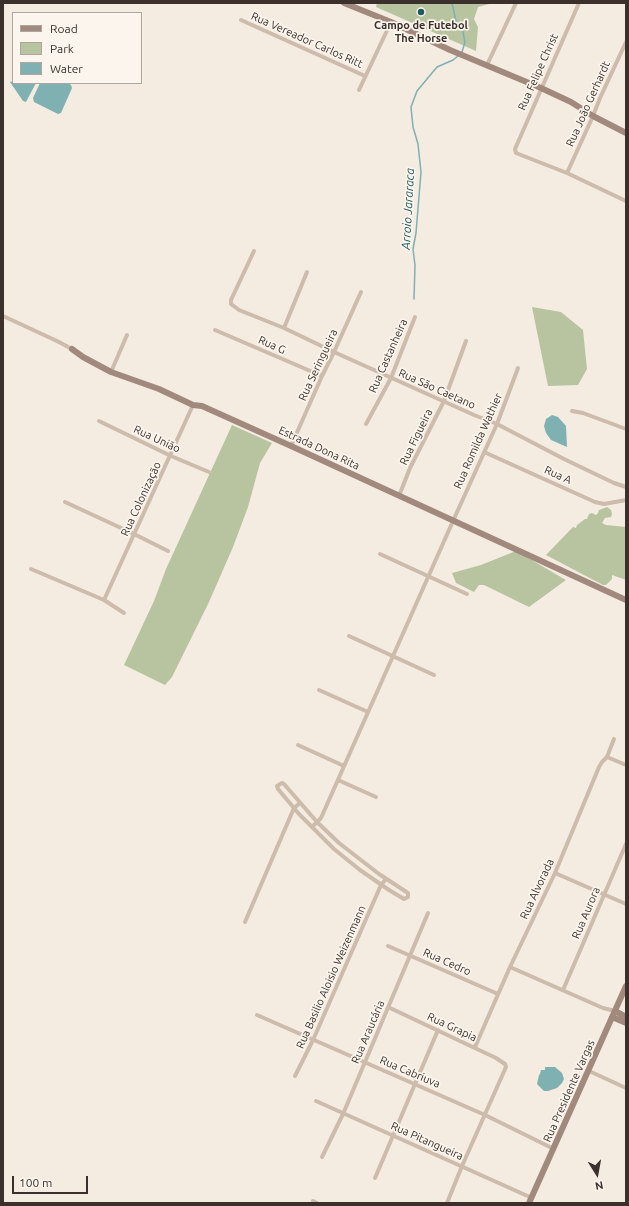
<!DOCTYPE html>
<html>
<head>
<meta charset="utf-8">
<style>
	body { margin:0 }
	#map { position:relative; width:629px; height:1206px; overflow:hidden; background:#f4ebe1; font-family:Ubuntu,sans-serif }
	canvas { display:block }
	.frame { position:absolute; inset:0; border:4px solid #3b302b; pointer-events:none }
	.legend { position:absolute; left:12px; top:12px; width:130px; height:72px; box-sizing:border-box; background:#fbf5ee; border:1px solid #aea6a0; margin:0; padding:5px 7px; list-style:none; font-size:12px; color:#3b302b }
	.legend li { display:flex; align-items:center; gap:8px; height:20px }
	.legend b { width:20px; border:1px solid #aea6a0 }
	.north { position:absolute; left:577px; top:1154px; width:40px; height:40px; -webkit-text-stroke:3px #fbf5ee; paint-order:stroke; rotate:169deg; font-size:11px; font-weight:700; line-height:16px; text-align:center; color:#3b302b }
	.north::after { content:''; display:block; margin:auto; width:14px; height:18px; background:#3b302b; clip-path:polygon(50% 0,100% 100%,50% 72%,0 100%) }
	.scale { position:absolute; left:12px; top:1176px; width:76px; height:18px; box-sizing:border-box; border:2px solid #3b302b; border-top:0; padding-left:5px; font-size:12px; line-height:14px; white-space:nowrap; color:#3b302b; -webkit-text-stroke:3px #fbf5ee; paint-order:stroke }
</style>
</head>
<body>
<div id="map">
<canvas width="629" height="1206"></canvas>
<div class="frame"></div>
<ul class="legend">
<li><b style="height:5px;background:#a18a7d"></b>Road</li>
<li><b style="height:11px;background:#b8c4a0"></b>Park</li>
<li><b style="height:11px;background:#7fb0b2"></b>Water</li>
</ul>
<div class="north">N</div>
<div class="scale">100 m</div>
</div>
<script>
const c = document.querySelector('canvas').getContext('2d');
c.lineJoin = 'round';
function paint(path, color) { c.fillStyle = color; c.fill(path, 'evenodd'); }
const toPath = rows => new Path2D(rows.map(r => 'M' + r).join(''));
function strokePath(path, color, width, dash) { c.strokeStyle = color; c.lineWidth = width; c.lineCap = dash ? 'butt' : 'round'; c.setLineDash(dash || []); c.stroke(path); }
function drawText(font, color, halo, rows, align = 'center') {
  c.font = font + ' Ubuntu,sans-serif'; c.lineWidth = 3.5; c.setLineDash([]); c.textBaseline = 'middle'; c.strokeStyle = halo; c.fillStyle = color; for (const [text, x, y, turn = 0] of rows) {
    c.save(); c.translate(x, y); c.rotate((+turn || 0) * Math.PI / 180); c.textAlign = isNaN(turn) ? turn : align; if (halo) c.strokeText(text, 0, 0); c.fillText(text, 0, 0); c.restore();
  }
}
paint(toPath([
	[377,3,493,3,478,7,474,19,478,27,476,51,376,7],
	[532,307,561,312,583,330,587,369,578,385,548,386],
	[232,425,272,443,260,463,248,507,233,547,209,602,172,677,165,685,124,665,154,601,166,569],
	[607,507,611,510,612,514,611,517,605,518,602,523,606,525,626,527,626,580,612,575,612,579,606,585,603,585,546,555,573,527,576,528,577,525,585,519,587,519,589,514,592,513,596,515,598,513,599,510],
	[516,551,566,580,529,607,484,585,479,585,474,592,456,583,452,573,481,565]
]), '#b8c4a0');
paint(toPath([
	[13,81,13,83,36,83,26,102,23,101,10,82],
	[40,83,68,83,71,85,72,88,61,113,58,114,34,102,33,98],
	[552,415,558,417,566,426,567,447,551,440,546,433,544,426,546,419],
	[545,1067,555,1067,562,1073,564,1079,562,1083,557,1088,548,1091,544,1091,537,1084,539,1075,540,1074,541,1070,545,1070]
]), '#7fb0b2');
strokePath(toPath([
	[452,3,456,21,462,27,465,42,462,52],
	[414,299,415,265,413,249,416,233,421,172,418,144,413,127,411,107,417,91,437,67,453,60,458,56]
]), '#7fb0b2', 1.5);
strokePath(toPath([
	[579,3,515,149,516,153,521,155,567,173,626,201],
	[241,20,365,76],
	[487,65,516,3],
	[359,90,391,22],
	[567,173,593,116,600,98,626,42],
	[254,251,231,300,231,304,239,310,284,328,334,352,474,415,497,424,564,459,614,483,626,487],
	[3,316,57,341,72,349],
	[284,328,307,272],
	[215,330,322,376],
	[111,372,127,335],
	[572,411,583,413,626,429],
	[99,421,171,456,209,472],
	[366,424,391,378,415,317],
	[291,446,322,376,334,352,361,292],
	[484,452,595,502,604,504,626,500],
	[399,496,410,468,444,401,466,341],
	[65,502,134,534,168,551],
	[380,554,467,594],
	[31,569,104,600,124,613],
	[104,600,193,405],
	[349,636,434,675],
	[319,690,368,712],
	[298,745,344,766],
	[607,757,626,765],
	[338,780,376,797],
	[282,783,284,784,317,822,339,843,379,874,408,893,408,897,404,899,389,890,360,870,334,849,299,814,278,789,277,786,282,783],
	[312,827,321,818,453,521,497,424,518,368],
	[555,873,626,904],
	[245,922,294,808,300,803],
	[388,946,498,994],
	[510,967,603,1008,615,1011],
	[563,990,626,844],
	[388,1007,496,1058,505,1064,506,1067,462,1166,447,1203],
	[257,1015,485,1115,554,1149],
	[475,1047,510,967,555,873,599,767,602,762,607,757,614,739],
	[589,1071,626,1088],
	[295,1076,313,1040,381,885,386,879],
	[316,1101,532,1198],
	[322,1157,343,1114,428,913],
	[375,1178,438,1030],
	[313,1201,317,1203]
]), '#cdbbac', 4);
strokePath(toPath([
	[344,3,391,22,450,50,541,88,571,102,593,116,626,133],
	[72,349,83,357,111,372,159,389,193,405,202,406,291,446,626,600],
	[615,1011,626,1017],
	[612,1017,626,1023],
	[529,1203,626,986]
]), '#a18a7d', 6);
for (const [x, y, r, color] of [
	[421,12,4,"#1f5a5e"]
]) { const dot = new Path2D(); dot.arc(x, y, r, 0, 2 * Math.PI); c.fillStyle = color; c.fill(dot); strokePath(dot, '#fbf5ee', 1.5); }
drawText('bold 11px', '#3b302b', '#fbf5ee', [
	["Campo de Futebol",421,25],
	["The Horse",421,38]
]);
drawText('11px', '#3b302b', '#fbf5ee', [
	["Rua Vereador Carlos Ritt",307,40,24],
	["Rua Felipe Christ",538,72,-66],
	["Rua João Gerhardt",588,104,-66],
	["Rua G",272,345,24],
	["Rua Castanheira",388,356,-66],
	["Rua Seringueira",318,365,-65],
	["Rua São Caetano",437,389,24],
	["Rua Figueira",416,437,-64],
	["Rua União",157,439,25],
	["Rua Romilda Wathier",478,441,-66],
	["Estrada Dona Rita",319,448,25],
	["Rua A",558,475,24],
	["Rua Colonização",141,499,-65],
	["Rua Alvorada",537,889,-65],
	["Rua Aurora",586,913,-67],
	["Rua Cedro",447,962,24],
	["Rua Basilio Aloisio Weizenmann",331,977,-66],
	["Rua Grapia",452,1027,25],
	["Rua Araucária",368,1032,-67],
	["Rua Cabriuva",410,1072,23],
	["Rua Presidente Vargas",569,1091,-66],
	["Rua Pitangueira",427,1141,24]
]);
drawText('italic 12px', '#1f5a5e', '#fbf5ee', [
	["Arroio Jararaca",408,209,-87]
]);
</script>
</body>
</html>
